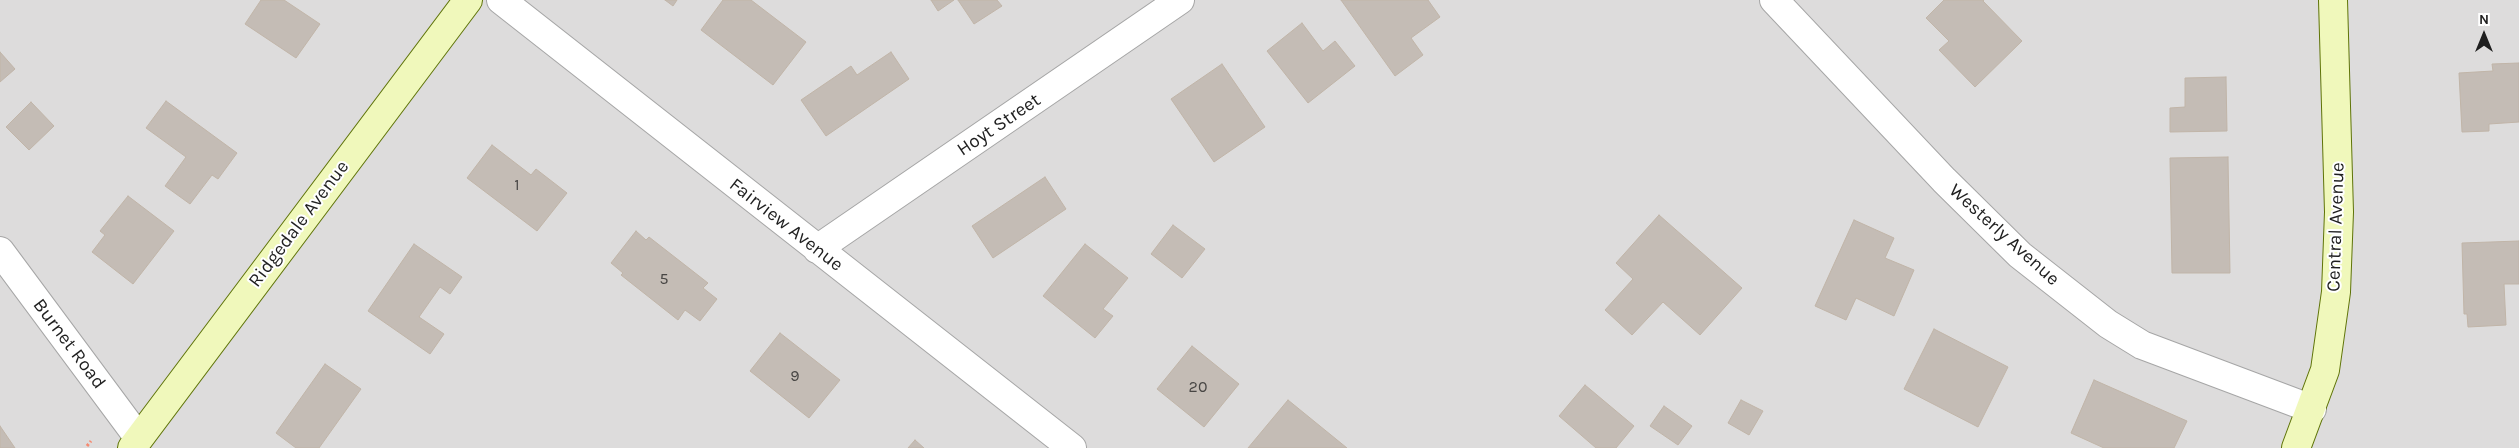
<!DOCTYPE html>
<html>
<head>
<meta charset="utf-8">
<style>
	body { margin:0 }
	#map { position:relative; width:2519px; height:448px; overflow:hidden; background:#efede5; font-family:Karla,sans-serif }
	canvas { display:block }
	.north { position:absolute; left:2459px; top:10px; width:50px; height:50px; -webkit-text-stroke:4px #fff; paint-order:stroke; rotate:0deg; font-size:14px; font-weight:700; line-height:20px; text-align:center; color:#1f1f1f }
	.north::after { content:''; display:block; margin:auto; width:18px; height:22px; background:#1f1f1f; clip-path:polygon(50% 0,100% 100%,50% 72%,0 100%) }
</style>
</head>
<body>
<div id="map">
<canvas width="2519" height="448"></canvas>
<div class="north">N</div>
</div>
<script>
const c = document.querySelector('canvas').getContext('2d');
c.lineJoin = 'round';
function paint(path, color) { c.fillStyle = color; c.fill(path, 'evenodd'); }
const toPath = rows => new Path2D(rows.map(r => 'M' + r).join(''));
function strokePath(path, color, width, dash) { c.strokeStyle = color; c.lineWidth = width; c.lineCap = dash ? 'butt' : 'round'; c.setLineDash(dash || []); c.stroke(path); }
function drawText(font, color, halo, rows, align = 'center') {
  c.font = font + ' Karla,sans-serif'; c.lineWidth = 4; c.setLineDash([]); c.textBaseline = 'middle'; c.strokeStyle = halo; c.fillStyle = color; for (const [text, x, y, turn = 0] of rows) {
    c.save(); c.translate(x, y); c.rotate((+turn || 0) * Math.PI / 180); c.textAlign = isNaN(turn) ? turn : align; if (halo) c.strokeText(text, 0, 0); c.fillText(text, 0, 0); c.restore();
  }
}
paint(toPath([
	[0,0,2519,0,2519,448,0,448]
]), '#dddcdc');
const building = toPath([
	[261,0,284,0,320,24,296,58,245,24,261,0],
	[665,0,677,0,673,6,665,0],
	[723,0,751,0,806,42,773,85,701,30,723,0],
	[931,0,954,0,938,11,931,0],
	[958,0,997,0,1002,6,974,24,958,0],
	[1341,0,1428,0,1440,17,1411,38,1423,55,1395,76,1341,0],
	[1944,0,1984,0,1983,1,2022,41,1975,87,1939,50,1949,41,1926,18,1944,0],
	[1302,23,1323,51,1335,41,1355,66,1308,103,1267,51,1302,23],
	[0,52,15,69,0,82,0,52],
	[891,52,909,79,826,136,801,100,851,66,857,75,891,52],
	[2519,63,2519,122,2489,124,2489,131,2462,132,2459,73,2493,71,2492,64,2519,63],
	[1222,64,1265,127,1214,162,1171,99,1222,64],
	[2226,77,2227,131,2170,132,2170,108,2185,107,2185,78,2226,77],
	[166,101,237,153,218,179,212,175,190,204,165,186,186,157,146,128,166,101],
	[31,102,54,126,29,150,6,127,31,102],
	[492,145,531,175,536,169,567,193,537,231,467,178,492,145],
	[2228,157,2230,273,2172,273,2170,158,2228,157],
	[1045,177,1066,209,993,258,972,226,1045,177],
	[128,196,174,231,133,284,92,252,105,235,100,231,128,196],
	[1659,215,1742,288,1700,335,1663,302,1632,335,1605,310,1633,279,1616,263,1659,215],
	[1854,220,1894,238,1885,258,1914,270,1894,316,1856,298,1846,320,1815,306,1854,220],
	[1173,225,1205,249,1182,278,1151,254,1173,225],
	[636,231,646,240,649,237,708,283,703,288,717,299,700,321,685,310,678,320,621,275,623,273,611,263,636,231],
	[2519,241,2519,284,2504,284,2506,325,2468,327,2467,314,2464,314,2462,243,2519,241],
	[414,244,462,277,450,294,440,287,419,317,444,334,430,354,368,311,414,244],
	[1085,244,1128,278,1103,309,1113,316,1095,338,1043,296,1085,244],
	[1934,329,2008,367,1978,427,1904,389,1934,329],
	[780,333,840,380,809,418,750,371,780,333],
	[1192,346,1239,384,1204,427,1157,389,1192,346],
	[325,364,361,389,319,448,296,448,276,433,325,364],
	[2094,380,2187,421,2174,448,2104,448,2071,433,2094,380],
	[1585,385,1634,426,1616,448,1596,448,1559,416,1585,385],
	[1288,400,1347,448,1248,448,1288,400],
	[1741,400,1763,411,1749,435,1728,423,1741,400],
	[1664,406,1692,426,1678,445,1650,426,1664,406],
	[0,426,15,448,0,448,0,426],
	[915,440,924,448,908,448,915,440]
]);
paint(building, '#c4bcb5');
strokePath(building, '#c1b5a8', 1);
const street = toPath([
	[501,0,1072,448],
	[1774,0,1944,180,2020,255,2108,324,2142,345,2312,409],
	[817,249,1180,0],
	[0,251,138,437]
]);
const secondary = toPath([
	[132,448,468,0],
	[2296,448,2325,370,2336,292,2339,212,2333,0]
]);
strokePath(street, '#a6a6a6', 30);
strokePath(secondary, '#5f7408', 30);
strokePath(toPath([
	[87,446,91,441]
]), '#f68970', 3, [2.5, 2.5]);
strokePath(street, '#fff', 28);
strokePath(secondary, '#f0f8bb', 28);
drawText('16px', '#484644', null, [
	["1",517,185],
	["5",664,279],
	["9",795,376],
	["20",1198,387]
]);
drawText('19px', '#1f1f1f', '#fff', [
	["Hoyt Street",999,125,-34],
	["Ridgedale Avenue",299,224,-53],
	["Fairview Avenue",786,225,38],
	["Central Avenue",2336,227,-88],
	["Westerly Avenue",2004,235,42],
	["Burnet Road",69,344,53]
]);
</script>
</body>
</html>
